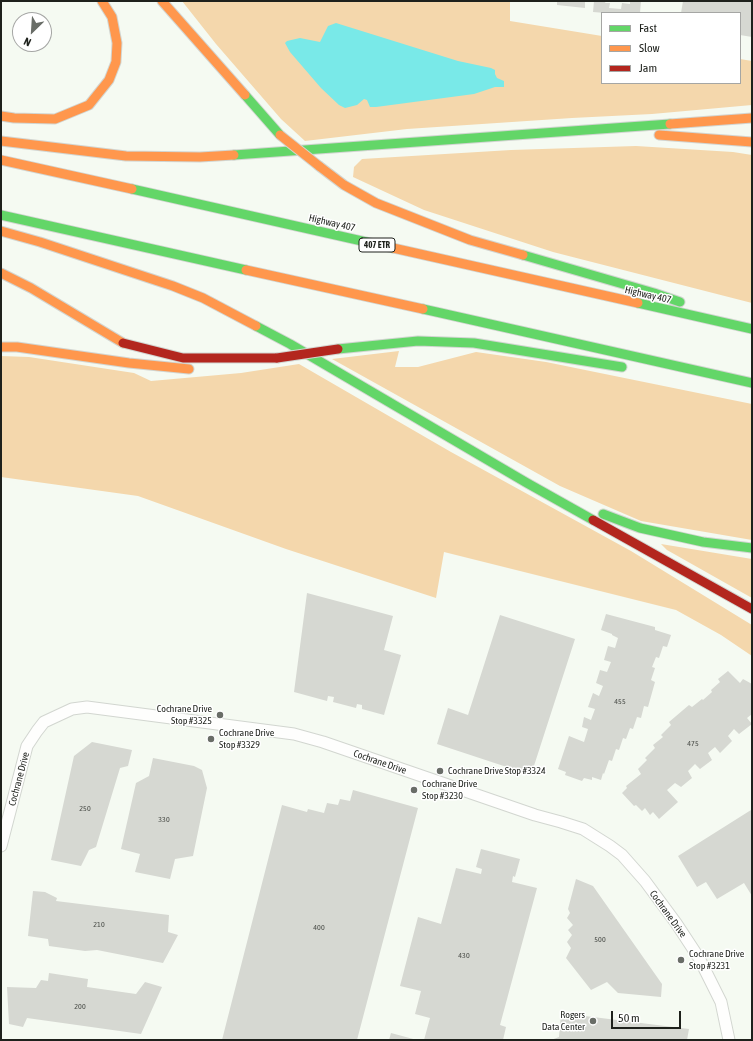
<!DOCTYPE html>
<html>
<head>
<meta charset="utf-8">
<style>
	body { margin:0 }
	#map { position:relative; width:753px; height:1041px; overflow:hidden; background:#f5faf2; font-family:"Asap Condensed",sans-serif }
	canvas { display:block }
	.frame { position:absolute; inset:0; border:2px solid #1e211c; pointer-events:none }
	.legend { position:absolute; left:601px; top:12px; width:140px; height:72px; box-sizing:border-box; background:#fff; border:1px solid #a5a6a4; margin:0; padding:5px 7px; list-style:none; font-size:12px; color:#1e211c }
	.legend li { display:flex; align-items:center; gap:8px; height:20px }
	.legend b { width:20px; border:1px solid #a5a6a4 }
	.north { position:absolute; left:12px; top:12px; width:40px; height:40px; box-sizing:border-box; background:#fff; border:1px solid #a5a6a4; border-radius:50%; rotate:205deg; font-size:11px; font-weight:700; line-height:16px; text-align:center; color:#1e211c }
	.north::after { content:''; display:block; margin:auto; width:14px; height:18px; background:#696d67; clip-path:polygon(50% 0,100% 100%,50% 72%,0 100%) }
	.scale { position:absolute; left:611px; top:1011px; width:70px; height:18px; box-sizing:border-box; border:2px solid #1e211c; border-top:0; padding-left:5px; font-size:12px; line-height:14px; white-space:nowrap; color:#1e211c; -webkit-text-stroke:3px #fff; paint-order:stroke }
</style>
</head>
<body>
<div id="map">
<canvas width="753" height="1041"></canvas>
<div class="frame"></div>
<ul class="legend">
<li><b style="height:5px;background:#63d668"></b>Fast</li>
<li><b style="height:5px;background:#ff974d"></b>Slow</li>
<li><b style="height:5px;background:#b3261e"></b>Jam</li>
</ul>
<div class="north">N</div>
<div class="scale">50 m</div>
</div>
<script>
const c = document.querySelector('canvas').getContext('2d');
c.lineJoin = 'round';
function paint(path, color) { c.fillStyle = color; c.fill(path, 'evenodd'); }
const toPath = rows => new Path2D(rows.map(r => 'M' + r).join(''));
function strokePath(path, color, width, dash) { c.strokeStyle = color; c.lineWidth = width; c.lineCap = dash ? 'butt' : 'round'; c.setLineDash(dash || []); c.stroke(path); }
function drawText(font, color, halo, rows, align = 'center') {
  c.font = font + ' "Asap Condensed",sans-serif'; c.lineWidth = 3; c.setLineDash([]); c.textBaseline = 'middle'; c.strokeStyle = halo; c.fillStyle = color; for (const [text, x, y, turn = 0] of rows) {
    c.save(); c.translate(x, y); c.rotate((+turn || 0) * Math.PI / 180); c.textAlign = isNaN(turn) ? turn : align; if (halo) c.strokeText(text, 0, 0); c.fillText(text, 0, 0); c.restore();
  }
}
paint(toPath([
	[182,1,510,1,510,21,602,36,602,83,740,83,740,59,752,61,752,105,652,114,572,118,407,129,305,141,281,119,216,44],
	[636,146,733,152,752,155,752,303,553,252,424,210,353,177,354,167,362,159,511,150],
	[399,351,395,367,418,367,476,352,546,362,752,404,752,540,641,521,560,486,332,359],
	[1,356,29,357,134,373,151,381,241,373,299,364,451,452,631,551,752,625,752,656,721,635,676,610,444,552,436,598,286,549,138,496,1,477],
	[661,544,752,559,752,598,667,550]
]), '#f4d7ac');
paint(toPath([
	[336,23,458,61,491,68,495,70,495,74,497,78,504,81,504,87,495,87,474,94,376,107,370,107,367,100,364,99,357,105,345,108,339,105,321,88,290,52,285,43,287,41,300,38,320,42,328,26]
]), '#79e9e8');
paint(toPath([
	[557,1,585,1,585,8,557,5],
	[594,1,606,1,605,3,610,3,609,8,621,9,622,3,630,4,630,1,641,1,640,13,620,13,611,12,611,13,605,13,593,12],
	[683,1,752,1,752,37,740,35,740,13,681,13],
	[307,593,393,616,384,650,401,655,384,715,362,709,362,705,357,704,356,708,333,702,334,697,328,696,327,701,294,692],
	[606,614,655,627,655,630,671,635,667,647,663,646,659,658,656,657,652,667,655,668,651,680,655,682,648,707,644,706,641,718,637,717,633,729,630,728,626,739,623,738,619,750,616,749,612,761,609,760,604,774,603,773,601,780,592,777,592,780,584,778,582,781,565,775,566,772,558,769,569,736,584,742,588,729,582,727,584,717,591,720,595,709,588,707,593,693,599,696,603,686,596,683,600,670,607,672,611,662,604,660,608,646,615,648,618,638,612,635,612,634,601,630],
	[500,615,575,639,531,775,437,744,448,708,468,715],
	[728,671,740,683,743,679,752,684,752,714,747,718,752,724,739,734,734,729,728,736,732,741,720,753,715,747,708,753,712,760,700,769,695,764,688,771,692,778,681,787,675,783,667,790,678,802,659,819,653,812,650,815,645,808,642,811,636,805,634,806,622,793,627,788,626,786,641,774,638,769,647,760,645,758,655,748,653,745,663,737,661,735,671,725,669,722,689,705,692,707,702,699,703,700,712,692,711,690,720,682,718,679],
	[92,742,132,750,128,766,120,768,96,847,89,850,81,866,51,860,74,756],
	[153,758,194,766,202,770,207,788,193,856,175,859,170,879,135,872,140,854,121,849,136,783,149,776],
	[353,790,418,808,357,1040,222,1040,282,805,307,812,308,809,324,813,327,803,338,805,340,799,350,801],
	[751,810,752,812,752,896,744,883,717,899,706,882,697,887,678,856],
	[481,849,520,859,515,877,513,876,512,882,537,888,500,1025,506,1027,503,1040,424,1040,430,1018,415,1014,421,991,400,986,418,917,441,924,456,868,481,874,482,869,476,867],
	[576,879,593,886,662,984,661,997,618,993,607,982,591,990,566,958,571,948,567,942,572,935,568,930,573,925,567,918,570,913,568,909],
	[33,891,45,892,57,898,56,901,169,915,168,932,178,935,163,963,97,950,85,951,49,946,48,939,28,936],
	[49,973,88,979,87,987,136,994,145,982,162,987,141,1034,27,1018,23,1027,9,1024,7,987,36,988,41,980,48,981],
	[561,1013,689,1029,687,1040,551,1040,559,1037],
	[391,1033,417,1040,389,1040]
]), '#d6d8d2');
const street = toPath([
	[1,846,27,746,37,731,44,722,72,709,87,707,294,734,323,742,535,815,561,822,583,829,610,846,622,855,645,881,676,923,699,958,721,1002,729,1040]
]);
const fast = toPath([
	[245,95,280,135],
	[234,155,670,124],
	[132,189,393,248],
	[1,215,246,270],
	[523,255,654,293,680,302],
	[638,303,752,329],
	[423,309,752,383],
	[256,326,290,344,527,483,593,520],
	[338,349,418,341,474,343,622,367],
	[603,514,640,528,703,542,752,548]
]);
const slow = toPath([
	[162,1,245,95],
	[1,116,14,118,55,119,89,105,109,80,116,62,117,43,112,17,102,1],
	[670,124,752,118],
	[659,135,752,142],
	[1,141,126,156,200,157,234,155],
	[1,160,132,189],
	[319,166,344,185,376,203,470,240,523,255],
	[1,231,40,242,173,286,203,298,256,326],
	[393,248,638,303],
	[246,270,423,309],
	[1,273,31,288,123,343],
	[1,347,17,347,129,363,189,369]
]);
const jam = toPath([
	[123,343,183,358,277,358],
	[593,520,752,609]
]);
strokePath(street, '#d2d6d0', 13);
strokePath(fast, '#d2d5d1', 11);
strokePath(slow, '#d2d5d1', 11);
strokePath(jam, '#d2d5d1', 11);
strokePath(street, '#fefefd', 11);
strokePath(fast, '#63d668', 9);
strokePath(slow, '#ff974d', 9);
strokePath(jam, '#b3261e', 9);
const slowBridge = toPath([
	[280,135,319,166]
]);
const jamBridge = toPath([
	[277,358,338,349]
]);
strokePath(slowBridge, '#d2d5d1', 11, []);
strokePath(jamBridge, '#d2d5d1', 11, []);
strokePath(slowBridge, '#ff974d', 9);
strokePath(jamBridge, '#b3261e', 9);
for (const [x, y, r, color] of [
	[220,715,4,"#696d67"],
	[211,739,4,"#696d67"],
	[440,771,4,"#696d67"],
	[414,790,4,"#696d67"],
	[681,960,4,"#696d67"],
	[593,1021,4,"#696d67"]
]) { const dot = new Path2D(); dot.arc(x, y, r, 0, 2 * Math.PI); c.fillStyle = color; c.fill(dot); strokePath(dot, '#fff', 1.5); }
drawText('8px', '#4c4f4a', null, [
	["455",620,701],
	["475",693,743],
	["250",85,808],
	["330",164,819],
	["210",99,924],
	["400",319,927],
	["500",600,939],
	["430",464,955],
	["200",80,1006]
]);
for (const [x, y, w] of [
	[377,245,36]
]) { const box = new Path2D(); box.roundRect(x - w / 2, y - 7, w, 14, 3); c.fillStyle = '#fff'; c.fill(box); strokePath(box, '#1e211c', 1); }
drawText('bold 9px', '#1e211c', null, [
	["407 ETR",377,245]
]);
drawText('10px', '#1e211c', '#fff', [
	["Highway 407",332,223,13],
	["Highway 407",648,295,13],
	["Cochrane Drive",380,762,19],
	["Cochrane Drive",19,779,-75],
	["Cochrane Drive",668,914,54]
]);
drawText('10px', '#1e211c', '#fff', [
	["Cochrane Drive",212,709,"right"],
	["Stop #3325",212,721,"right"],
	["Cochrane Drive",219,733],
	["Stop #3329",219,745],
	["Cochrane Drive Stop #3324",448,771],
	["Cochrane Drive",422,784],
	["Stop #3230",422,796],
	["Cochrane Drive",689,954],
	["Stop #3231",689,966],
	["Rogers",585,1015,"right"],
	["Data Center",585,1027,"right"]
], 'left');
</script>
</body>
</html>
